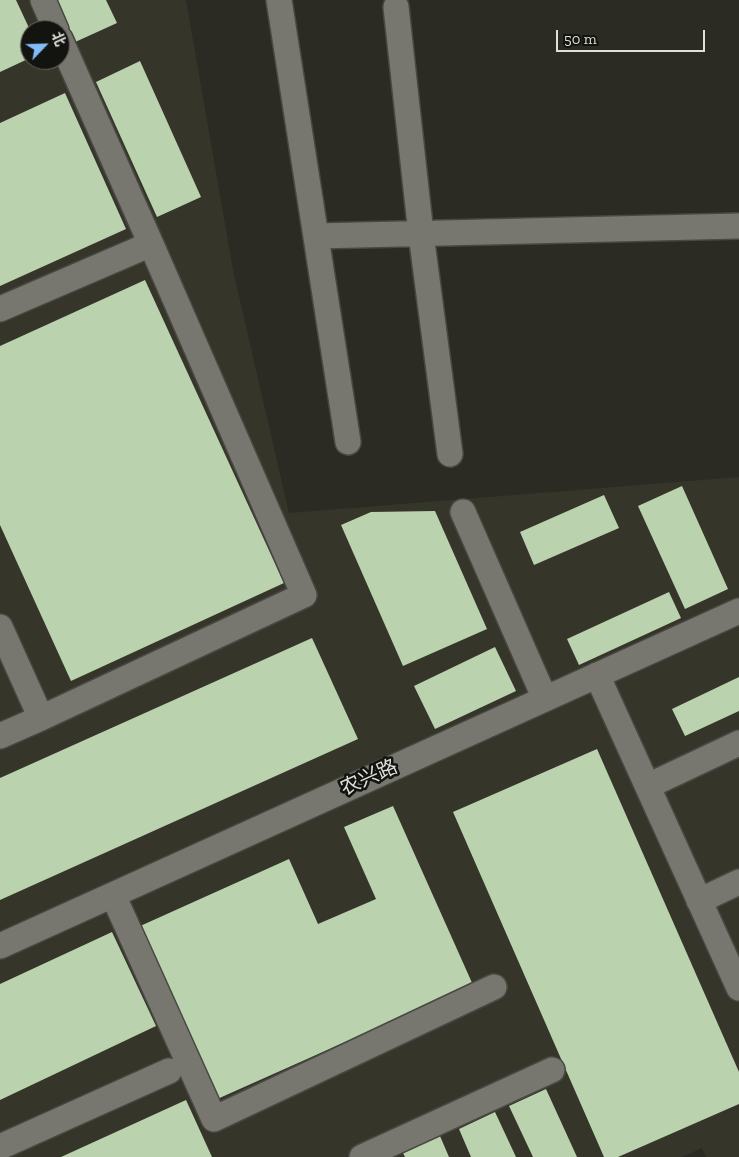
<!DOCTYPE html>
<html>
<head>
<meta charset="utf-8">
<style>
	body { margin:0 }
	#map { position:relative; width:739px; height:1157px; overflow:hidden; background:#2b2b24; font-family:"Zilla Slab","Noto Sans SC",serif }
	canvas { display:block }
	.north { position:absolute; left:20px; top:20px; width:50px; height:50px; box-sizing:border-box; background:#131310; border:1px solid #656561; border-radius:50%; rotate:66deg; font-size:14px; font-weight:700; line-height:20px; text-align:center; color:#dfdfdb }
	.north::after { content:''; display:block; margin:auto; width:18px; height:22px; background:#81bdfa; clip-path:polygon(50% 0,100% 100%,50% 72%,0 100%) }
	.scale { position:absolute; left:556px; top:30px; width:149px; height:22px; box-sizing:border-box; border:2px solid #dfdfdb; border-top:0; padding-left:6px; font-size:15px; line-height:18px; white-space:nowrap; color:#dfdfdb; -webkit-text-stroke:4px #131310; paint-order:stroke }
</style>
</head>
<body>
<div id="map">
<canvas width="739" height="1157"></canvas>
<div class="north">北</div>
<div class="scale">50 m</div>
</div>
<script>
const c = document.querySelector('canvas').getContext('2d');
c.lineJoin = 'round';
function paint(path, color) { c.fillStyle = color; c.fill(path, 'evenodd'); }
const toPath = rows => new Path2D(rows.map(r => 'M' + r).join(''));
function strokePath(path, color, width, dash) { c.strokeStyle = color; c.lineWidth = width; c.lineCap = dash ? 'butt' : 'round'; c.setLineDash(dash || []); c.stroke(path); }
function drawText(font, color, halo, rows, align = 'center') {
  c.font = font + ' "Zilla Slab","Noto Sans SC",serif'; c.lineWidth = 5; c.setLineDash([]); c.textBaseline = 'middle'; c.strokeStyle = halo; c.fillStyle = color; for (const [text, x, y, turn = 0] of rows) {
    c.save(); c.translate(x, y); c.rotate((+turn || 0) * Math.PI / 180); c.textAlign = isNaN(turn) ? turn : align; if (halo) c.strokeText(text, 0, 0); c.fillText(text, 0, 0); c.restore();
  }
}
paint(toPath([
	[0,0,186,0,233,270,289,513,739,477,739,1157,706,1157,702,1148,682,1157,0,1157],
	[30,30,60,30,60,60,30,60]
]), '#36352a');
paint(toPath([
	[0,0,16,0,30,30,30,58,0,72],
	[53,0,106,0,117,23,73,43],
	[140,61,201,197,157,217,96,82],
	[65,93,126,229,0,286,0,123],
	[145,280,284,583,71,681,0,525,0,346],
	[682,486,728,589,685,609,638,506],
	[604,495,619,528,534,565,520,532],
	[435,511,487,629,403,666,341,525,371,512],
	[669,592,681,618,579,665,567,639],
	[312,638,358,739,0,900,0,778],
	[495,647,516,691,435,729,414,686],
	[739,677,739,711,685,736,672,709],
	[597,749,739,1072,739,1104,618,1157,604,1157,453,812],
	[393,806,473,985,215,1100,138,927,289,859,318,924,376,899,344,827],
	[112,932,156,1026,0,1100,0,984],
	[546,1089,577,1157,533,1157,509,1106],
	[186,1100,212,1157,61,1157],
	[495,1112,516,1157,471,1157,459,1129],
	[440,1136,449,1157,405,1157,403,1153]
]), '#bad3ae');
const minor = toPath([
	[43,0,56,30],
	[279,0,348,442],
	[396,7,421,234,450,454],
	[60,39,151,244],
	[316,236,739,226],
	[0,309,151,244,304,595,41,718],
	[463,512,545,699],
	[0,627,41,718,0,736],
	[597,675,739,988],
	[648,786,739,743],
	[113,895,214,1119,494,987],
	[699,901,739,882],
	[0,946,739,611],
	[0,1147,169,1071],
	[362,1157,552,1070]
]);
strokePath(minor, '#484843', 28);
strokePath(minor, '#777770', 25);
drawText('20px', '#dfdfdb', '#131310', [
	["农兴路",369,778,-24]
]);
</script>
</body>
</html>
